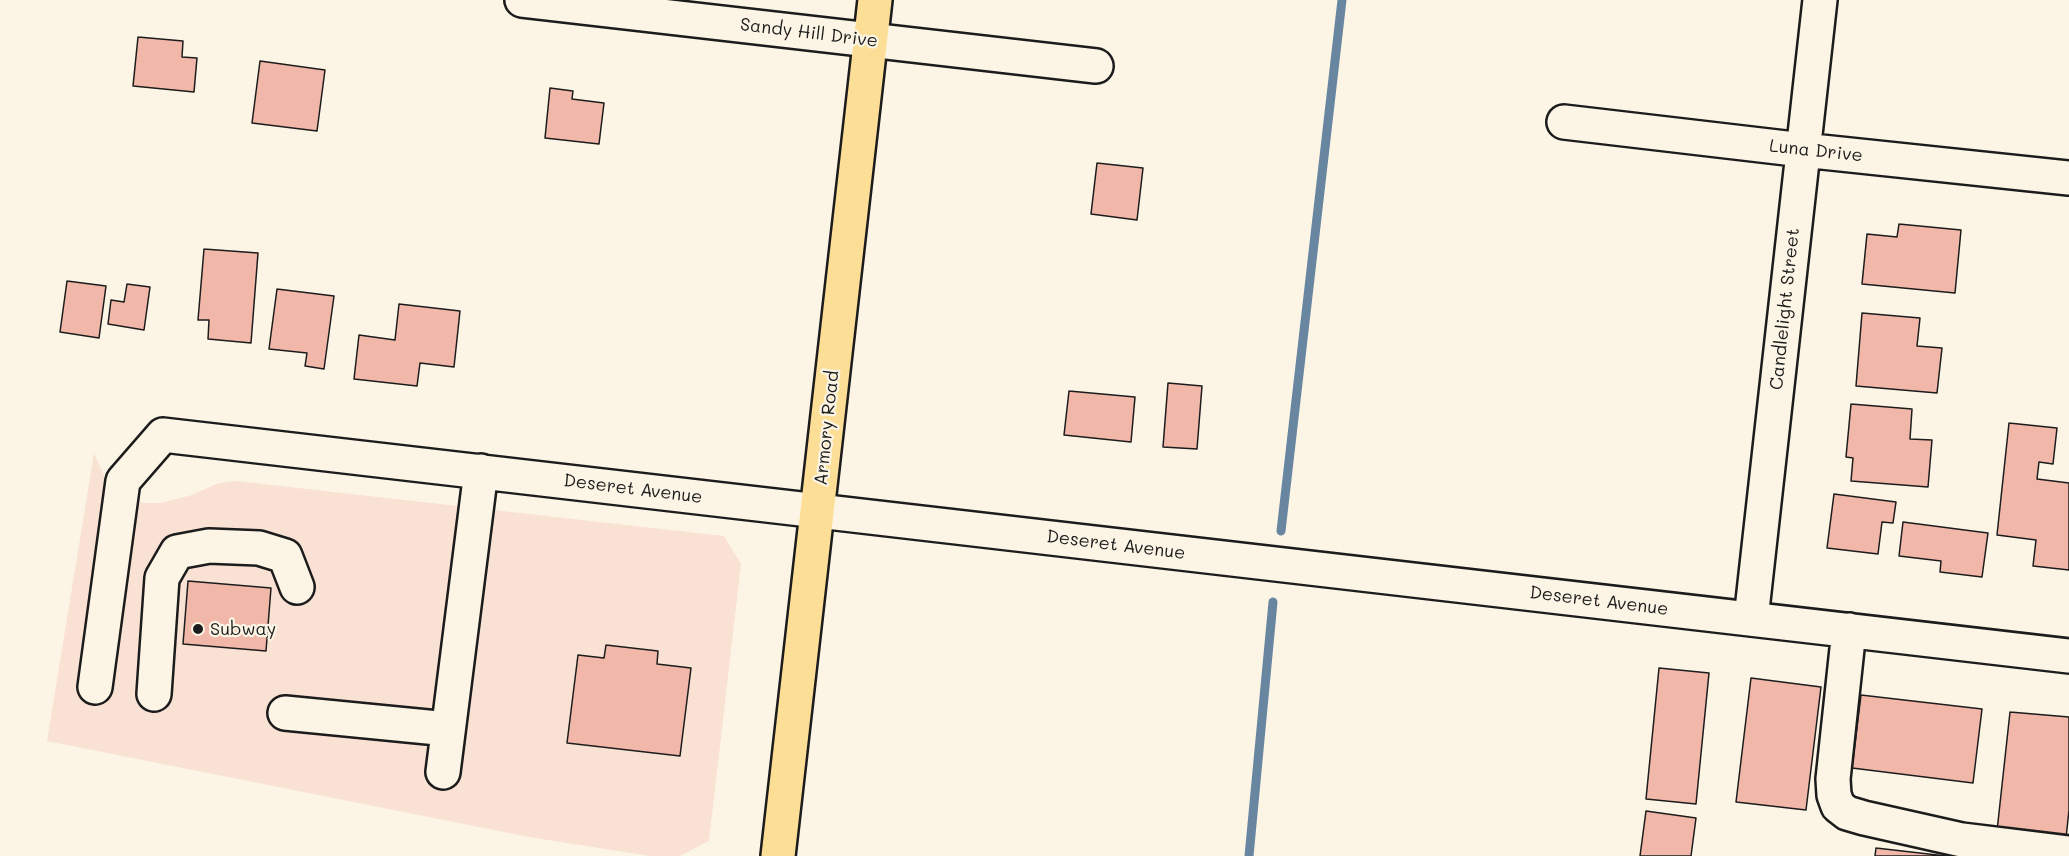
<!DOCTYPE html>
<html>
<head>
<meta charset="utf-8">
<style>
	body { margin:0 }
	canvas { display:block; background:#fcf5e5 }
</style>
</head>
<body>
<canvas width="2069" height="856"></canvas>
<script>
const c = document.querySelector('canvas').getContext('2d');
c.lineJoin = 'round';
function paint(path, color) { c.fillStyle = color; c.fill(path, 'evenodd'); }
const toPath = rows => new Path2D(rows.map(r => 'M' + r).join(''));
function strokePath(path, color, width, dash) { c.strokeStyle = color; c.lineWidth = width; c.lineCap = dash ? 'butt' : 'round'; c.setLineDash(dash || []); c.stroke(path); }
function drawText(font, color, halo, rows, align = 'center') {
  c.font = font + ' Mali,sans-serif'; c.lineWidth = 4.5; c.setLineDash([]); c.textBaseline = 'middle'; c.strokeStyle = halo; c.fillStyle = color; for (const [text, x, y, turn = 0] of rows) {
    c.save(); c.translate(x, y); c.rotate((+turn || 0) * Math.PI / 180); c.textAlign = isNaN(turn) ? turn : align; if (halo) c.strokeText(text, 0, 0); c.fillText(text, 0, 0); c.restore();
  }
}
paint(toPath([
	[94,453,105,478,119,494,142,503,161,503,192,495,219,483,236,481,724,536,741,564,709,841,680,856,650,856,529,837,47,741]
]), '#f9e2d3');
strokePath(toPath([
	[1281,531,1342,0],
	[1249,856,1273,602]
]), '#6886a0', 9);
const building = toPath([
	[138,37,183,41,182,57,197,58,194,92,133,86,138,37],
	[260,61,325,70,317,131,252,123,260,61],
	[550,88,573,91,572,99,604,103,599,144,545,138,550,88],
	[1097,163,1143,168,1137,220,1091,214,1097,163],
	[1899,224,1961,230,1955,293,1862,284,1867,234,1897,237,1899,224],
	[204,249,258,253,251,343,208,339,209,320,198,320,204,249],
	[67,281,106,286,99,338,60,332,67,281],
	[127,284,150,287,144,330,108,324,111,300,124,302,127,284],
	[277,289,334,296,324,369,305,366,307,353,269,349,277,289],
	[399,304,460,311,454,367,420,363,417,386,354,379,359,335,395,340,399,304],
	[1862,313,1920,318,1917,346,1942,348,1937,393,1856,386,1862,313],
	[1168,383,1202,386,1197,449,1163,447,1168,383],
	[1069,391,1135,397,1131,442,1064,435,1069,391],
	[1851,404,1912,409,1910,439,1932,440,1928,487,1851,481,1853,458,1846,457,1851,404],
	[2009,423,2057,428,2053,464,2039,462,2037,479,2069,483,2069,570,2033,566,2036,540,1997,535,2009,423],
	[1834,494,1896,502,1893,523,1882,522,1878,554,1827,548,1834,494],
	[1903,522,1988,533,1982,577,1940,572,1941,561,1899,556,1903,522],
	[188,581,271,588,266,651,183,644,188,581],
	[606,645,658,651,657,664,691,668,680,756,567,743,578,655,604,658,606,645],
	[1659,668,1709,673,1696,804,1646,799,1659,668],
	[1751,678,1821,687,1806,810,1736,802,1751,678],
	[1861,695,1982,709,1973,783,1852,768,1861,695],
	[2010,712,2069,717,2069,810,2066,838,1997,831,2010,712],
	[1646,811,1696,818,1691,856,1640,856,1646,811],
	[1876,848,1946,856,1875,856,1876,848]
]);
paint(building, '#f1b7a9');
strokePath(building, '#1c1c1c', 1.5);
const minor = toPath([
	[522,0,1096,66],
	[1564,122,1803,150,2069,178],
	[1751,619,1820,0],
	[1849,630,1833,779,1834,795,1838,806,1847,813,1864,818,1962,840,2069,853],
	[95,687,123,481,163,435,2069,656],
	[154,694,162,578,177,552,209,546,259,548,285,556,297,587],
	[285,713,448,729],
	[443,772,481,471]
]);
const major = toPath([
	[778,856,875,0]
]);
strokePath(minor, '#1c1c1c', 38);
strokePath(major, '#1c1c1c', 38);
strokePath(minor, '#fcf5e5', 33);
strokePath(major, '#fdde96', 33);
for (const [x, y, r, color] of [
	[198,629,6,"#1c1c1c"]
]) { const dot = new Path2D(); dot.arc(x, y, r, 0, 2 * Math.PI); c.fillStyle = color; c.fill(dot); strokePath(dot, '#fcf5e5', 2); }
drawText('18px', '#1c1c1c', '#fcf5e5', [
	["Sandy Hill Drive",809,33,7],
	["Luna Drive",1816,151,6],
	["Candlelight Street",1785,309,-84],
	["Armory Road",827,428,-84],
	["Deseret Avenue",633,489,7],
	["Deseret Avenue",1116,545,7],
	["Deseret Avenue",1599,601,7]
]);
drawText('18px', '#1c1c1c', '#fcf5e5', [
	["Subway",210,629]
], 'left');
</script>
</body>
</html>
